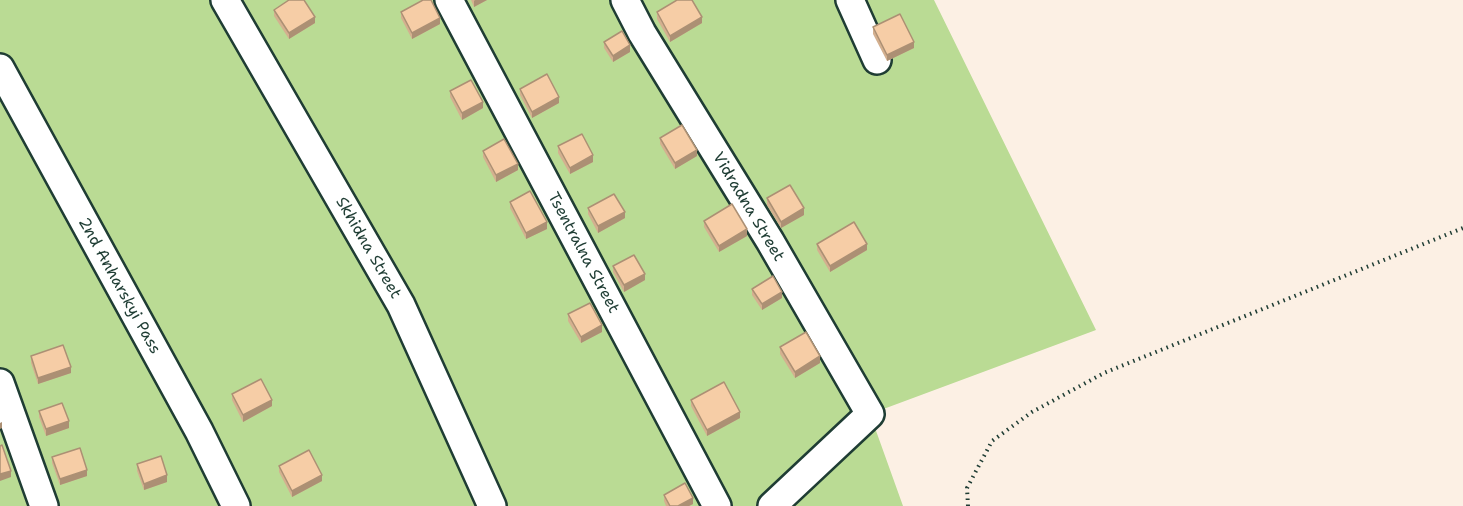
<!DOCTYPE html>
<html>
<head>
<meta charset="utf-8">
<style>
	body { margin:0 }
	canvas { display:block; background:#fcf0e4 }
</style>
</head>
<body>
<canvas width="1463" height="506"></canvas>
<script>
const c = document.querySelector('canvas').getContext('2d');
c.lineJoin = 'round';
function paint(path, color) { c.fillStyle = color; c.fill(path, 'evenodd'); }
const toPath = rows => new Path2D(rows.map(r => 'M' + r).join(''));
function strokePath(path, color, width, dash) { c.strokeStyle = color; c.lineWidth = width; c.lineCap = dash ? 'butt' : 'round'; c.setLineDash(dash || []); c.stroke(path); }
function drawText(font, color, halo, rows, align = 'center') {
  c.font = font + ' "Shantell Sans",sans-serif'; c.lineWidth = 6; c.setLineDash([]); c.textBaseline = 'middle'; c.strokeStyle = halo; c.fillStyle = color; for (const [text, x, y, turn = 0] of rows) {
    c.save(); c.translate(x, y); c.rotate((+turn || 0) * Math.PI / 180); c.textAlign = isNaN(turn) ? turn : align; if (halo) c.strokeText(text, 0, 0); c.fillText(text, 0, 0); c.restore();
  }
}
paint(toPath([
	[0,0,934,0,1096,330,870,414,903,506,0,506]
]), '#badb94');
const minor = toPath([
	[225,0,401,305,492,506],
	[449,0,717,506],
	[625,0,642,33,770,241,870,414,772,506],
	[850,0,877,60],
	[0,68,199,431,236,506],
	[0,383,44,506]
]);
strokePath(minor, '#1f3d34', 32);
strokePath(toPath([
	[968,506,967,488,992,441,1032,412,1104,373,1463,228]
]), '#1f3d34', 4, [1.5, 4.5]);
strokePath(minor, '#fff', 27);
paint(toPath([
	[471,0,487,0,474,7],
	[274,10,315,23,289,39,274,16],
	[401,12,440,24,412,39,401,18],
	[657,12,702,23,670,42,657,19],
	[873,27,914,48,887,61,873,34],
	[604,42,630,52,613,62,604,48],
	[520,89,559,103,532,118,520,95],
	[450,91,483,108,462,120,450,97],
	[660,138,697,156,675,169,660,144],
	[558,146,593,162,570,174,558,153],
	[483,151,518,170,496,182,483,157],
	[767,198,804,215,781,228,767,205],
	[510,202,547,229,526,239,510,208],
	[588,208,625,218,598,233,588,214],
	[704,221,747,236,719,252,704,227],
	[817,244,867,250,830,272,817,250],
	[613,266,645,280,624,292,613,272],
	[752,289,782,298,762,310,752,295],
	[568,314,602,332,581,343,568,321],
	[780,347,820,363,795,378,780,354],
	[31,356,71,373,38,384,31,363],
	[232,394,272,406,243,422,232,400],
	[691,400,740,418,707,436,691,406],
	[39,411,69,428,46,436,39,417],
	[52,457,87,476,60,485,52,463],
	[137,464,167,482,144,490,137,471],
	[279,466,322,481,292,497,279,472],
	[664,495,693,504,689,506,666,506,664,501]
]), '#d4b08f');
paint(toPath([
	[475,0,487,0,474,7,474,1],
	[315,17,315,23,289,39,289,33],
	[702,17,702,23,670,42,670,36],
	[440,18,440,24,412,39,412,33],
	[914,42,914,48,887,61,887,55],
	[630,45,630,52,613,62,613,56],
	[559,97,559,103,532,118,532,112],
	[483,102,483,108,462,120,462,113],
	[697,150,697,156,675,169,675,163],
	[593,155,593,162,570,174,570,168],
	[518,164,518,170,496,182,496,175],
	[804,208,804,215,781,228,781,222],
	[625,212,625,218,598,233,598,226],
	[547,222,547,229,526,239,526,233],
	[747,229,747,236,719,252,719,246],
	[867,244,867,250,830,272,830,266],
	[645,274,645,280,624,292,624,285],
	[782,292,782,298,762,310,762,304],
	[602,325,602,332,581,343,581,337],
	[820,356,820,363,795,378,795,372],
	[71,367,71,373,38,384,38,378],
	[272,400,272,406,243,422,243,415],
	[740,412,740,418,707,436,707,430],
	[69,421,69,428,46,436,46,429],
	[2,422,2,428,0,429,0,423],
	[87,470,87,476,60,485,60,479],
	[11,471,11,477,0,481,0,474],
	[167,475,167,482,144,490,144,484],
	[322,475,322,481,292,497,292,491],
	[693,498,693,504,689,506,678,506]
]), '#ac9074');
const building = toPath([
	[289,0,304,0,315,17,289,33,274,10,289,0],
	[423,0,431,0,440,18,412,33,401,12,423,0],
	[677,0,692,0,702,17,670,36,657,12,677,0],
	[900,14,914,42,887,55,873,27,900,14],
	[622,31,630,45,613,56,604,42,622,31],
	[547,74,559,97,532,112,520,89,547,74],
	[471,80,483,102,462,113,450,91,471,80],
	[682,125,697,150,675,163,660,138,682,125],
	[582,134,593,155,570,168,558,146,582,134],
	[504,139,518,164,496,175,483,151,504,139],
	[790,185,804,208,781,222,767,198,790,185],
	[530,191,547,222,526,233,510,202,530,191],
	[614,194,625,212,598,226,588,208,614,194],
	[732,204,747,229,719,246,704,221,732,204],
	[854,222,867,244,830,266,817,244,854,222],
	[634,255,645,274,624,285,613,266,634,255],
	[773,276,782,292,762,304,752,289,773,276],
	[590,303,602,325,581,337,568,314,590,303],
	[806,332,820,356,795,372,780,347,806,332],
	[63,345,71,367,38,378,31,356,63,345],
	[261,379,272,400,243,415,232,394,261,379],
	[724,382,740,412,707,430,691,400,724,382],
	[62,403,69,421,46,429,39,411,62,403],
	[2,445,11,471,0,474,0,446,2,445],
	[80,448,87,470,60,479,52,457,80,448],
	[309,450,322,475,292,491,279,466,309,450],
	[161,456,167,475,144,484,137,464,161,456],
	[685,483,693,498,678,506,670,506,664,495,685,483]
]);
paint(building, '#f6cda6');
strokePath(building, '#ac9074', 1.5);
drawText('16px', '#1f3d34', '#fff', [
	["Vidradna Street",748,207,59],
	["Skhidna Street",368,248,60],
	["Tsentralna Street",583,253,62],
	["2nd Anharskyi Pass",119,286,61]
]);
</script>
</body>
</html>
